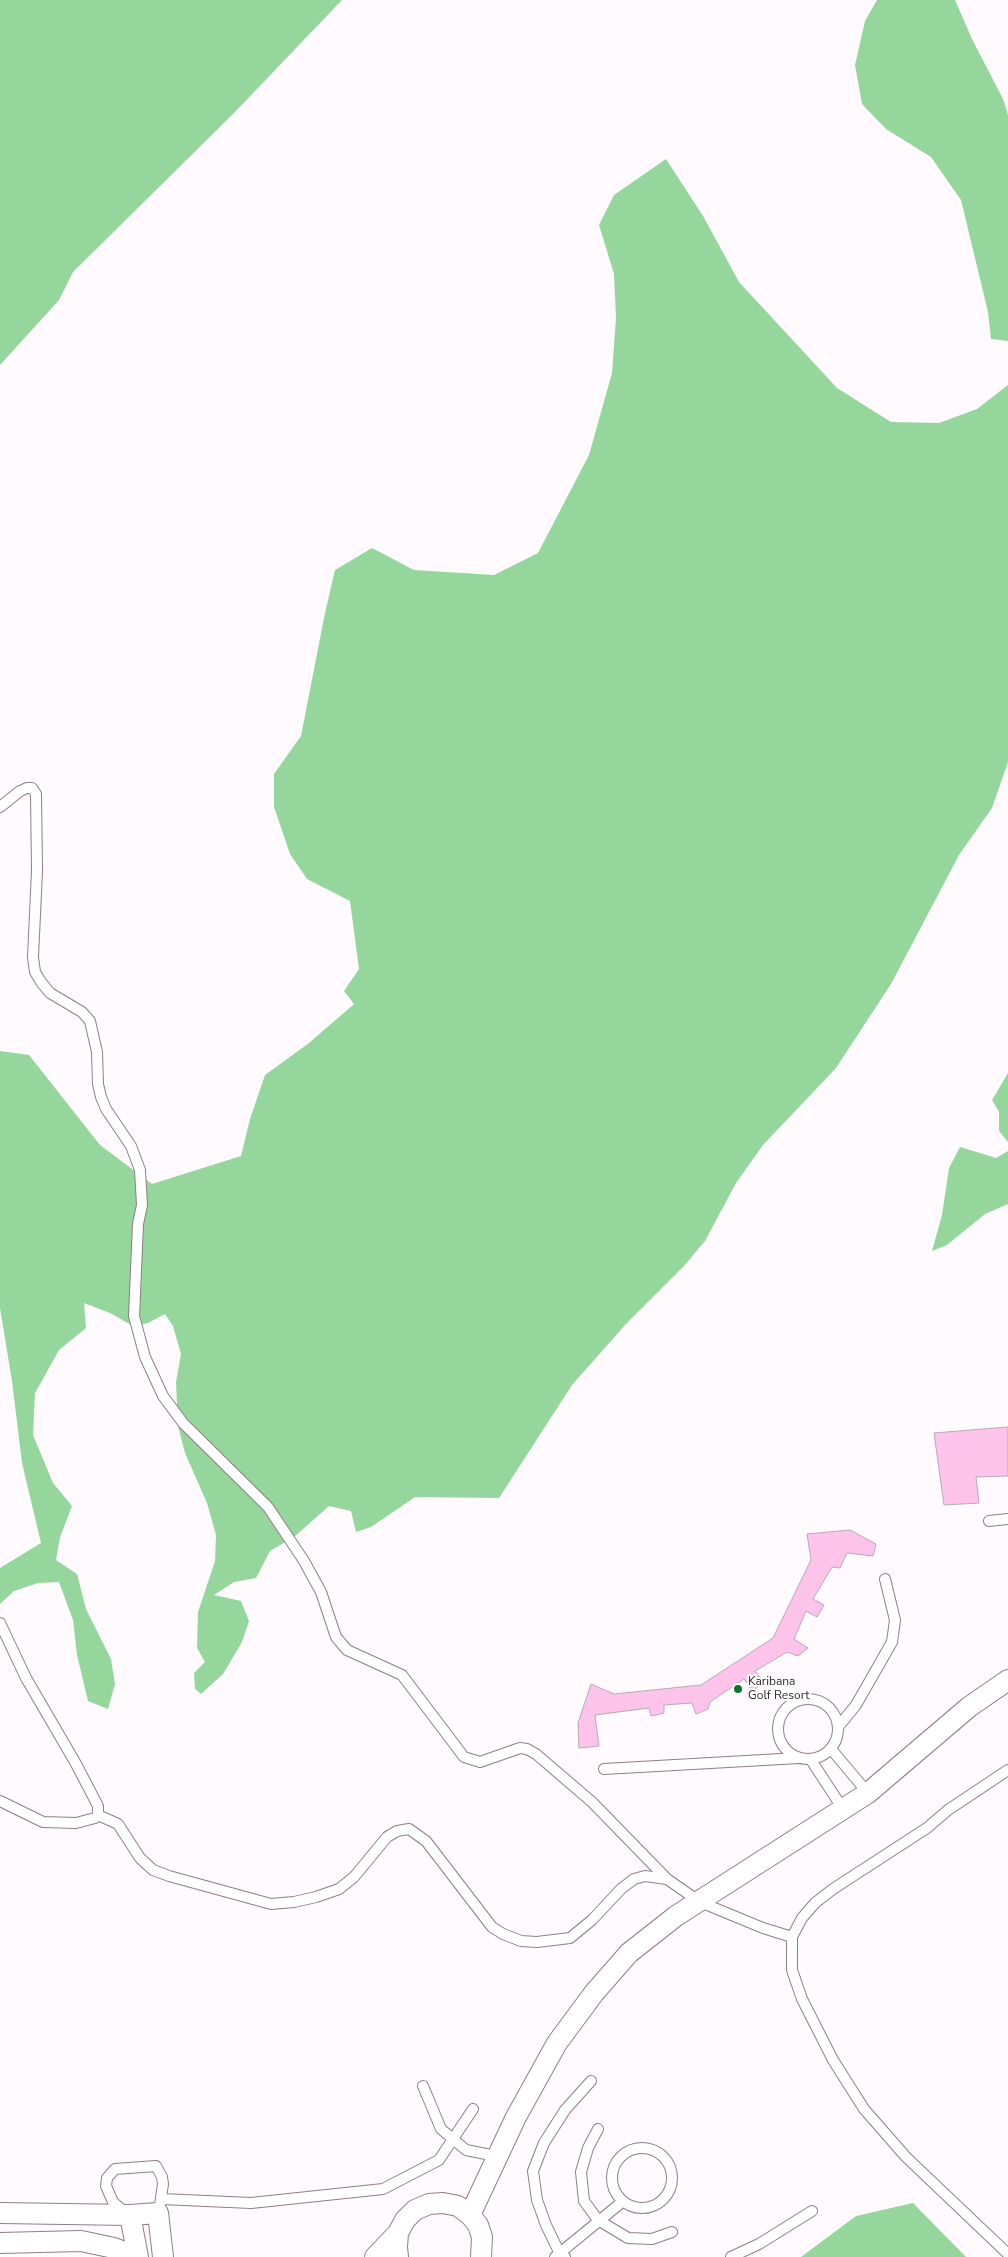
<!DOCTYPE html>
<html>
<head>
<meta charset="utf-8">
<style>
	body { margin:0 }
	canvas { display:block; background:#fefafd }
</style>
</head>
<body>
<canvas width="1008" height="2257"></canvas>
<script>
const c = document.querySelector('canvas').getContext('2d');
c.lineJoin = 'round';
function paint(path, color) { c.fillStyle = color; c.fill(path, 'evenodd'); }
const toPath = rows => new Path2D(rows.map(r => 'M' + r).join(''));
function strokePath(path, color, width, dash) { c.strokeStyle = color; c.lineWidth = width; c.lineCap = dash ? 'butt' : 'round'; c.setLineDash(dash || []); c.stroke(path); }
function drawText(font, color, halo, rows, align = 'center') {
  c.font = font + ' "Nunito Sans",sans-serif'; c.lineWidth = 4; c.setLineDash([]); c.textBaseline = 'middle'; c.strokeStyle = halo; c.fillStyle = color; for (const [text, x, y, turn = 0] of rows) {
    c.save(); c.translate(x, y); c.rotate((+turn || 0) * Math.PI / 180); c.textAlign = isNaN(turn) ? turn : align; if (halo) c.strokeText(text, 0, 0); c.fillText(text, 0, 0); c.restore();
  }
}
paint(toPath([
	[0,0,342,0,234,113,73,272,59,300,0,365],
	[877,0,955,0,972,39,1003,99,1008,115,1008,341,991,339,988,312,961,200,931,157,886,129,862,104,855,65,865,21],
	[666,159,703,216,739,282,837,388,891,422,939,423,977,409,1008,385,1008,762,992,808,959,855,891,984,836,1068,763,1145,736,1183,705,1241,684,1266,626,1324,572,1385,499,1498,415,1497,371,1527,356,1532,351,1511,329,1506,294,1537,270,1551,256,1578,234,1582,214,1595,241,1601,249,1621,242,1642,223,1674,201,1694,195,1689,194,1673,205,1662,197,1648,198,1612,215,1561,216,1535,207,1503,185,1453,178,1426,176,1382,181,1354,173,1326,165,1314,148,1323,133,1326,110,1313,84,1303,86,1328,59,1350,35,1393,33,1435,53,1483,72,1506,60,1537,56,1560,77,1574,86,1609,111,1659,115,1684,108,1709,88,1701,77,1655,73,1620,59,1582,38,1583,14,1591,0,1604,0,1568,41,1543,22,1463,12,1381,0,1308,0,1051,29,1055,100,1145,152,1184,241,1156,250,1119,265,1075,309,1043,354,1004,344,991,359,969,350,901,307,879,290,854,274,807,274,774,301,736,325,613,335,570,372,548,414,570,494,575,538,553,589,455,612,373,616,318,614,274,599,225,614,195],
	[1008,1073,1008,1142,999,1131,999,1112,992,1100],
	[960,1147,996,1158,1008,1151,1008,1204,985,1214,947,1245,932,1251,942,1215,949,1168],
	[913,2203,966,2257,801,2257,856,2216]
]), '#95d69c');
const building = toPath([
	[1008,1427,1008,1476,976,1477,979,1503,944,1505,934,1433,1008,1427],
	[850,1530,876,1544,873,1556,847,1553,840,1568,832,1567,813,1599,824,1605,817,1617,806,1611,794,1639,808,1648,798,1656,787,1652,755,1671,763,1681,753,1692,744,1679,710,1702,708,1709,696,1714,692,1703,664,1705,664,1713,651,1716,649,1708,595,1715,599,1746,579,1748,578,1723,591,1684,614,1694,701,1685,773,1638,811,1560,807,1534,850,1530]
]);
paint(building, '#fdc3eb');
strokePath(building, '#b9a9b4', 1);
const service = toPath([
	[0,807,20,791,27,788,32,788,36,794,37,871,33,957,35,972,41,982,50,993,82,1012,90,1021,97,1052,98,1084,101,1097,106,1109,131,1146,140,1170,142,1205,138,1224,134,1316,145,1357,163,1396,183,1423,268,1507,304,1561,321,1592,336,1637,347,1650,402,1675,464,1757,480,1762,520,1748,527,1749,536,1754,592,1802,667,1879],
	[989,1521,1008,1519],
	[0,1623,26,1678,75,1762,98,1806,98,1815,118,1824,140,1858,153,1870,169,1876,271,1904,294,1902,316,1897,339,1889,354,1877,387,1837,397,1831,409,1829,426,1841,492,1927,503,1934,521,1941,537,1942,570,1938,592,1920,621,1889,634,1879,645,1876,667,1879,700,1902,763,1928,792,1937],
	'778 1729a30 30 0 1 1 60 0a30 30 0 1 1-60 0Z',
	[838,1727,856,1705,892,1642,895,1620,885,1579],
	[831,1749,868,1793],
	[811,1760,843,1809],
	[604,1769,799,1758],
	[1008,1770,948,1810,927,1828,833,1889,815,1903,802,1918,792,1937,792,1970,802,1999,833,2060,864,2109,906,2157,1008,2254],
	[0,1801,43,1822,76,1823,95,1818,98,1815],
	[423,2086,441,2129,466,2150,496,2156],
	[598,2129,588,2148,581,2172,584,2201,598,2220,628,2238,652,2239,672,2232],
	'612 2178a30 30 0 1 1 60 0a30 30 0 1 1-60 0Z',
	[162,2199,251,2203,383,2189,439,2160,473,2109],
	[125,2212,113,2202,106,2186,107,2178,115,2169,156,2166,162,2177,163,2184,160,2205],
	[555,2257,622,2202],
	[565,2257,560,2254,546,2225,537,2200,533,2171,544,2143,565,2110,591,2081],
	[731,2257,759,2244,812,2211]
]);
const minor = toPath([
	[0,2213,130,2215,158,2213,163,2257],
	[130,2215,138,2257],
	[470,2215,516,2117,557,2043,594,1993,629,1953,676,1916,868,1793,969,1707,1008,1680],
	[0,2243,81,2241,114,2248,136,2257],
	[375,2257,398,2233],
	[398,2257,397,2247,398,2233,405,2220,415,2210,429,2204,443,2203,458,2206,470,2215,478,2225,482,2237,481,2257]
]);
strokePath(service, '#8e7e88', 12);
strokePath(minor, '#8e7e88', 22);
strokePath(service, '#fff', 10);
strokePath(minor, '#fff', 20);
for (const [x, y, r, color] of [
	[738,1689,5,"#04762a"]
]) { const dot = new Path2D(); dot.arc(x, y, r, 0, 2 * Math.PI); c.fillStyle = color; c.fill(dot); strokePath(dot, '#fff', 2); }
drawText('12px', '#312a2f', '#fff', [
	["Karibana",748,1682],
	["Golf Resort",748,1696]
], 'left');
</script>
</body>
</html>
